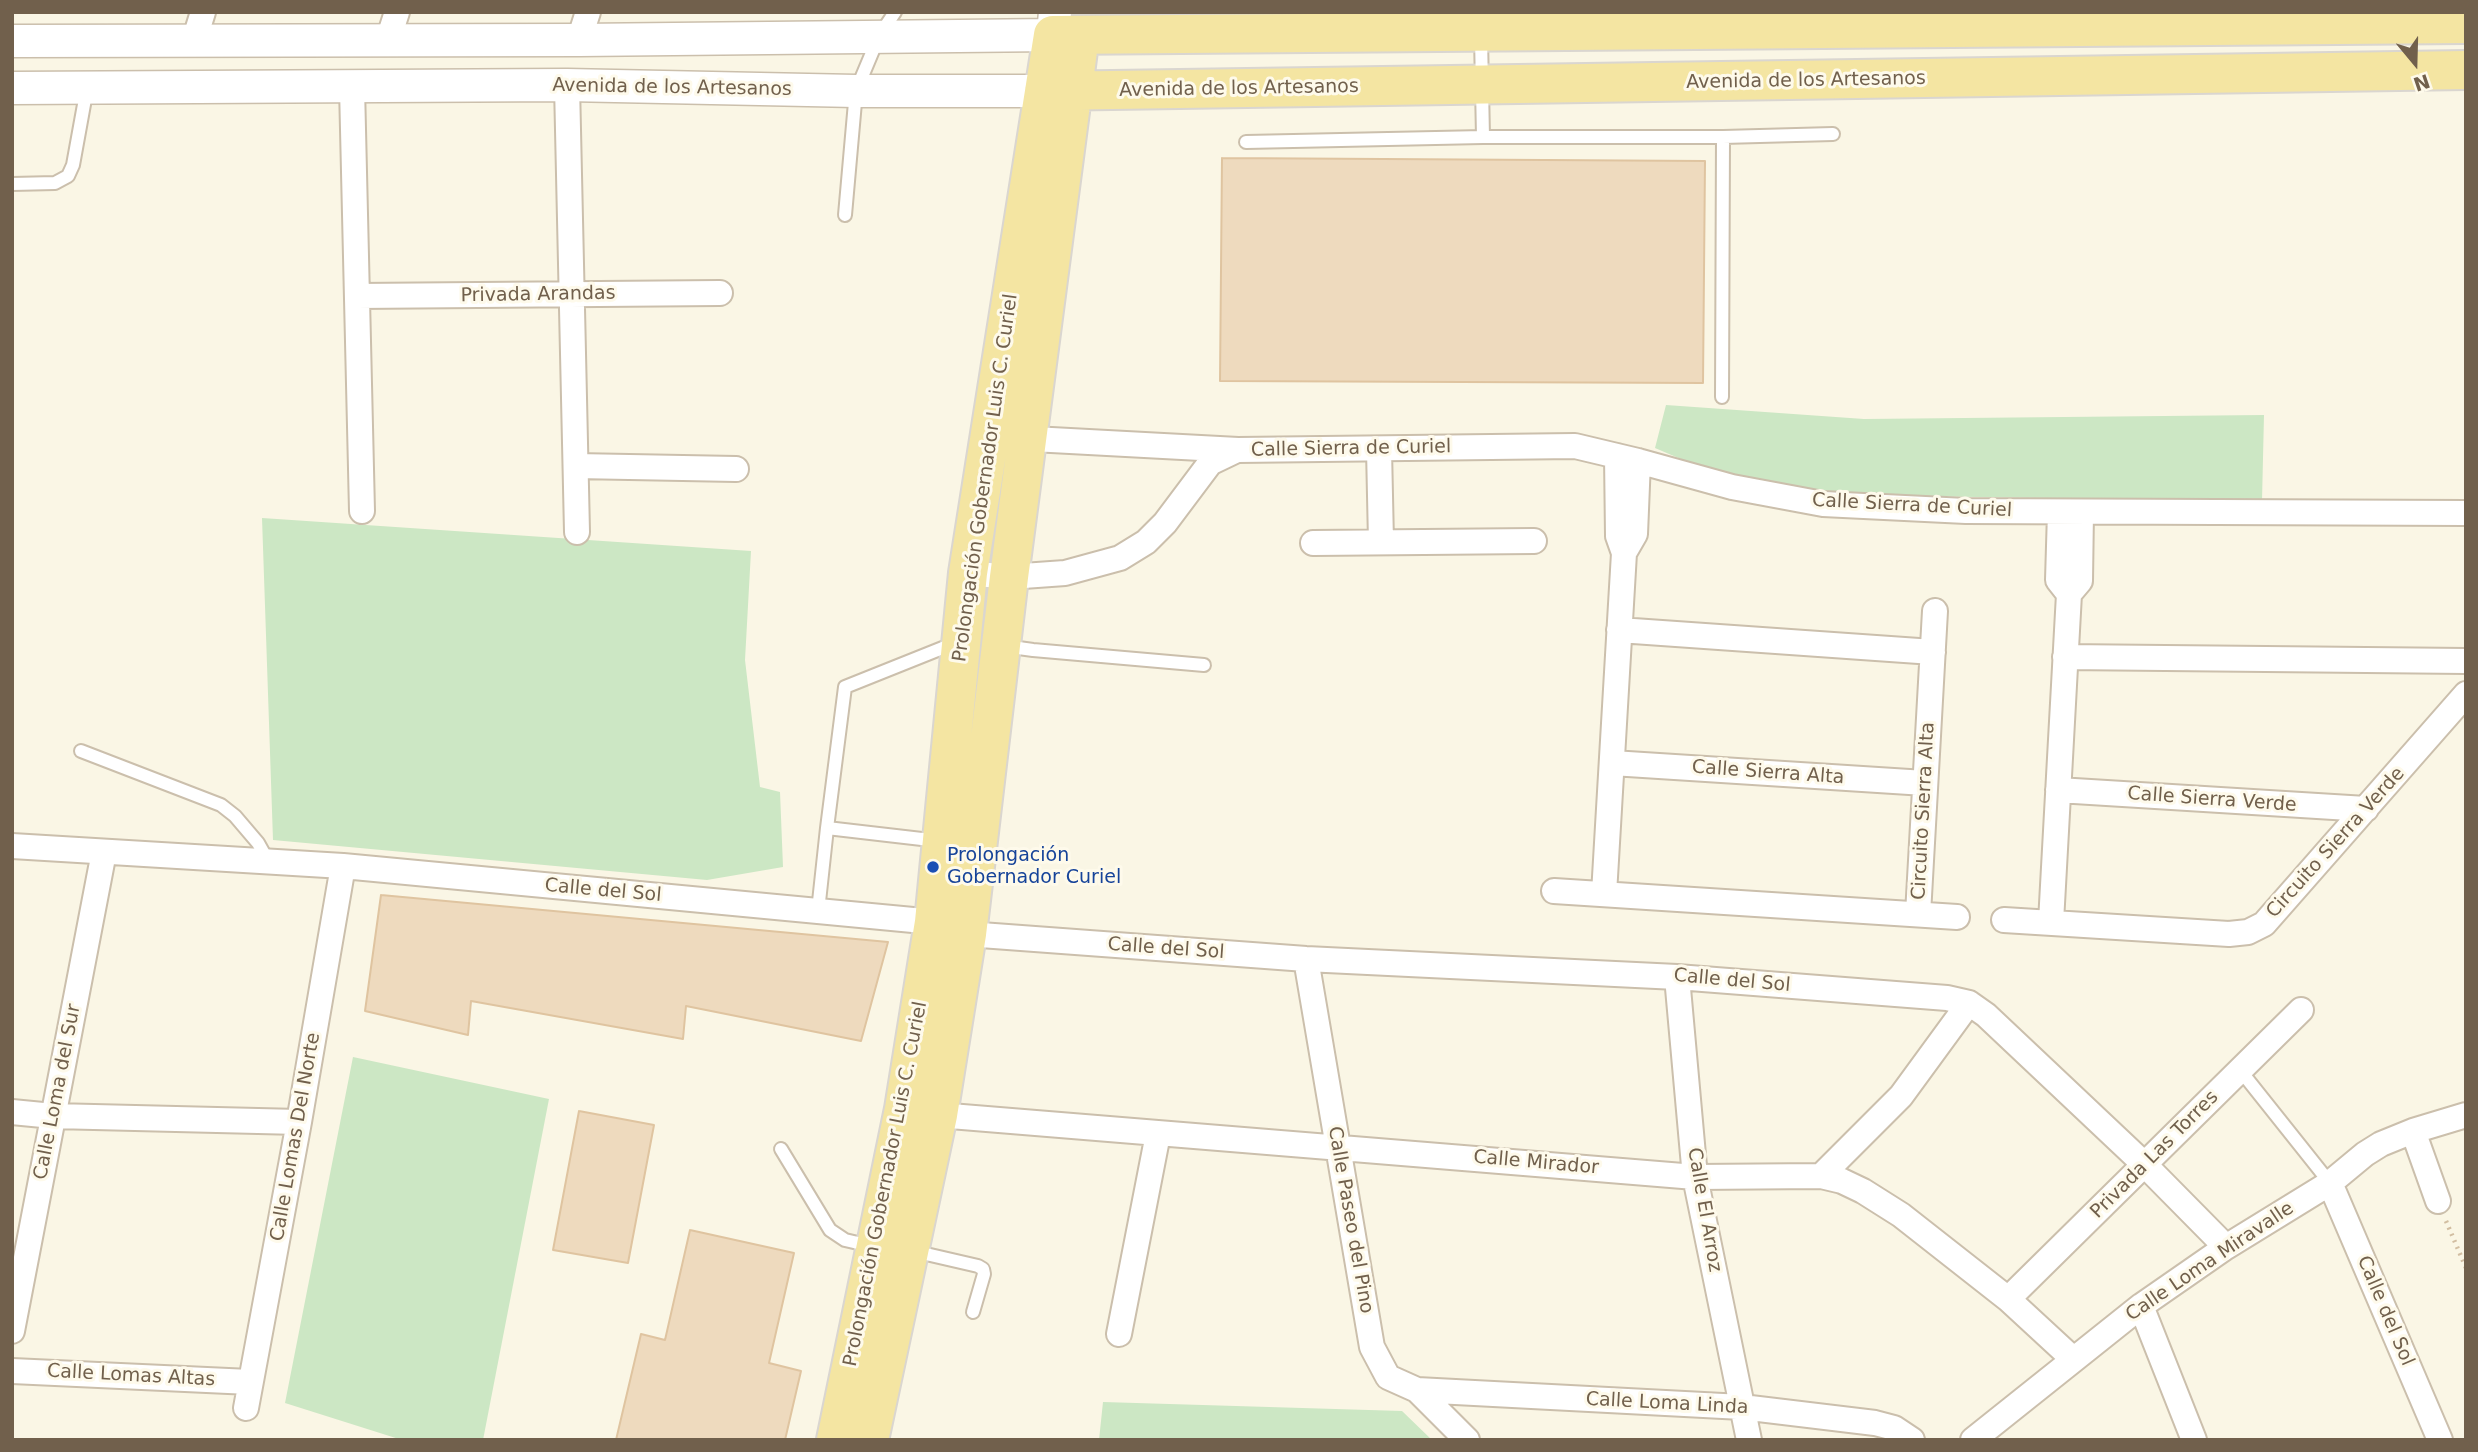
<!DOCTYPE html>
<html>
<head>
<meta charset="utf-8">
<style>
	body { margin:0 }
	#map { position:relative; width:2478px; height:1452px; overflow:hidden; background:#faf6e5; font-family:"DejaVu Sans",sans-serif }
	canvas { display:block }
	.frame { position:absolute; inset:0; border:14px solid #71604c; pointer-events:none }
	.north { position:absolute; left:2380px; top:28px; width:70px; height:70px; -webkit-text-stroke:5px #fefaeb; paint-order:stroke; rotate:161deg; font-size:19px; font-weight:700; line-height:28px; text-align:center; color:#71604c }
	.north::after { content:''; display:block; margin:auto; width:24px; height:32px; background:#71604c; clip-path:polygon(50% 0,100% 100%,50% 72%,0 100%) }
</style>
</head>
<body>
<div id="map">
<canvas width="2478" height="1452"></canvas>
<div class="frame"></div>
<div class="north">N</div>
</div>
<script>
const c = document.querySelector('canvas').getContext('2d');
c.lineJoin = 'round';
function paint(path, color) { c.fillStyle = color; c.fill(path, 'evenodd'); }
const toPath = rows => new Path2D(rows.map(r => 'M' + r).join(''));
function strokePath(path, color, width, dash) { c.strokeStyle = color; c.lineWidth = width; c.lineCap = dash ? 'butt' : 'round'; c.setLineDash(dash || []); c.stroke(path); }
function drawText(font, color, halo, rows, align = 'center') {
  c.font = font + ' "DejaVu Sans",sans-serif'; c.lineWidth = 6; c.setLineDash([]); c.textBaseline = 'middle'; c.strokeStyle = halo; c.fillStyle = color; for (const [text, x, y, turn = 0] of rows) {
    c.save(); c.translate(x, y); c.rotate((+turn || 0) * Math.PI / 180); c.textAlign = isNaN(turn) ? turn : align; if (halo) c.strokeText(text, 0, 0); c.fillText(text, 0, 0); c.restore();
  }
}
paint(toPath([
	[1666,405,1864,419,2264,415,2262,501,1833,495,1716,474,1655,448],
	[262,518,751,551,745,660,760,787,780,792,783,867,707,880,273,840],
	[353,1057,549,1099,483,1440,402,1440,285,1403],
	[1103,1402,1402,1411,1432,1440,1099,1440]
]), '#cce7c4');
const building = toPath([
	[1222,158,1705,161,1703,383,1220,381,1222,158],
	[381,895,888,942,861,1041,686,1006,683,1039,471,1001,468,1035,365,1011,381,895],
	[579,1111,654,1125,628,1263,553,1250,579,1111],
	[690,1230,794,1253,769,1363,801,1371,785,1440,616,1440,641,1334,665,1340,690,1230]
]);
paint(building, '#eedabe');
strokePath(building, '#dfc4a0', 2);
const service = toPath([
	[1481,37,1483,137,1723,137,1722,397],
	[1723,137,1833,134],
	[1246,142,1483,137],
	[12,184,55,183,68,176,73,165,87,88],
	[845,215,856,91,879,36,895,12],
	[1004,646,1033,650,1204,665],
	[81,751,221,805,235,816,258,843,268,861],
	[939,841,827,828,845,687,955,643],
	[818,911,827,828],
	[2240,1070,2330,1183],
	[781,1149,830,1230,845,1240,871,1246],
	[913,1251,978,1266,983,1269,984,1274,973,1312]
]);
const minor = toPath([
	[388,40,397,12],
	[579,40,588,12],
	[194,41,203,12],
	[567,85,577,532],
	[352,87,362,511],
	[357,296,720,293],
	[1014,438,1238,450,1575,446,1638,461,1732,487,1823,504,1966,511,2466,513],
	[1379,449,1381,542],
	[576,466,736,469],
	[2060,512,2058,580,2069,594],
	[1313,543,1534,541],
	[1624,553,1635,534,1638,461],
	[968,573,1009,577,1065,573,1120,558,1146,542,1165,523,1210,463,1235,451],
	[1619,630,1933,652],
	[2065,657,2466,661],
	[1612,763,1925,783],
	[2058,790,2366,809],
	[12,846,343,866,934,922,967,934,1306,959,1677,977,1947,998,1969,1003,1986,1015,2145,1165,2226,1247],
	[1554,891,1957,917],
	[1604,894,1624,553,1618,536,1617,456],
	[1918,914,1935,611],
	[2004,920,2229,934,2248,932,2264,924,2466,694],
	[2051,922,2069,594,2080,581,2081,512],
	[1306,959,1372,1347,1388,1377,1417,1390,1467,1440],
	[1677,977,1695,1177,1749,1440],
	[12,1112,53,1116,299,1122],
	[938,1115,1695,1177,1821,1176,1842,1181,1863,1191,1901,1215,2008,1299,2073,1359],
	[2413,1131,2438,1201],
	[1821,1176,1901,1096,1969,1003],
	[2330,1183,2440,1440],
	[2008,1299,2301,1010],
	[2141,1306,2194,1440],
	[12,1331,104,852],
	[1119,1334,1158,1134],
	[12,1371,250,1382],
	[1417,1390,1742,1407,1875,1423,1894,1428,1912,1440],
	[246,1408,299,1122,343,866],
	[1973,1440,2141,1306,2226,1247,2330,1183,2365,1154,2381,1144,2413,1131,2466,1115]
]);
const tertiary = toPath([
	[12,41,579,40,1053,35,1055,12],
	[12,88,567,85,856,91,1044,91]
]);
const primary = toPath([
	[1044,91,2466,70],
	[836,1440,904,1109,934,922,968,573,1053,35,2466,24],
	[869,1440,938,1115,967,934,1009,577,1080,35]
]);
strokePath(service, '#cbbfac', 16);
strokePath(minor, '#cbbfac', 28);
strokePath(tertiary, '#cbbfac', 35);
strokePath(primary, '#dad6d0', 42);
strokePath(toPath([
	[2446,1221,2466,1268]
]), '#d2bea2', 4.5, [2, 5]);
strokePath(service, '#fff', 12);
strokePath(minor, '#fff', 24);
strokePath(tertiary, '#fff', 32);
strokePath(primary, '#f4e5a2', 38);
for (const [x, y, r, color] of [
	[933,867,7,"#1a4fb4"]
]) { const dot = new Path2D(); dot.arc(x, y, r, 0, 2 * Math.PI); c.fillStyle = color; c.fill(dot); strokePath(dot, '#fefaeb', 2.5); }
drawText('19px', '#71604c', '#fefaeb', [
	["Avenida de los Artesanos",1806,81,-1],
	["Avenida de los Artesanos",672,88,1],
	["Avenida de los Artesanos",1239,89,-1],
	["Privada Arandas",538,295,-1],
	["Calle Sierra de Curiel",1351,449,-1],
	["Prolongación Gobernador Luis C. Curiel",986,478,-82],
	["Calle Sierra de Curiel",1912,506,3],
	["Calle Sierra Alta",1768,773,4],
	["Calle Sierra Verde",2212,800,4],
	["Circuito Sierra Alta",1924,811,-87],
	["Circuito Sierra Verde",2336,843,-48],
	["Calle del Sol",603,891,5],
	["Calle del Sol",1166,949,4],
	["Calle del Sol",1732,981,5],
	["Calle Loma del Sur",58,1092,-79],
	["Calle Lomas Del Norte",296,1137,-80],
	["Privada Las Torres",2155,1155,-45],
	["Calle Mirador",1536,1163,5],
	["Prolongación Gobernador Luis C. Curiel",886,1184,-79],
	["Calle El Arroz",1704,1210,80],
	["Calle Paseo del Pino",1350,1220,80],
	["Calle Loma Miravalle",2210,1262,-34],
	["Calle del Sol",2385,1311,67],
	["Calle Lomas Altas",131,1376,3],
	["Calle Loma Linda",1667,1404,3]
]);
drawText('19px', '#164399', '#fefaeb', [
	["Prolongación",947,856],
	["Gobernador Curiel",947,878]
], 'left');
</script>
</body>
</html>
